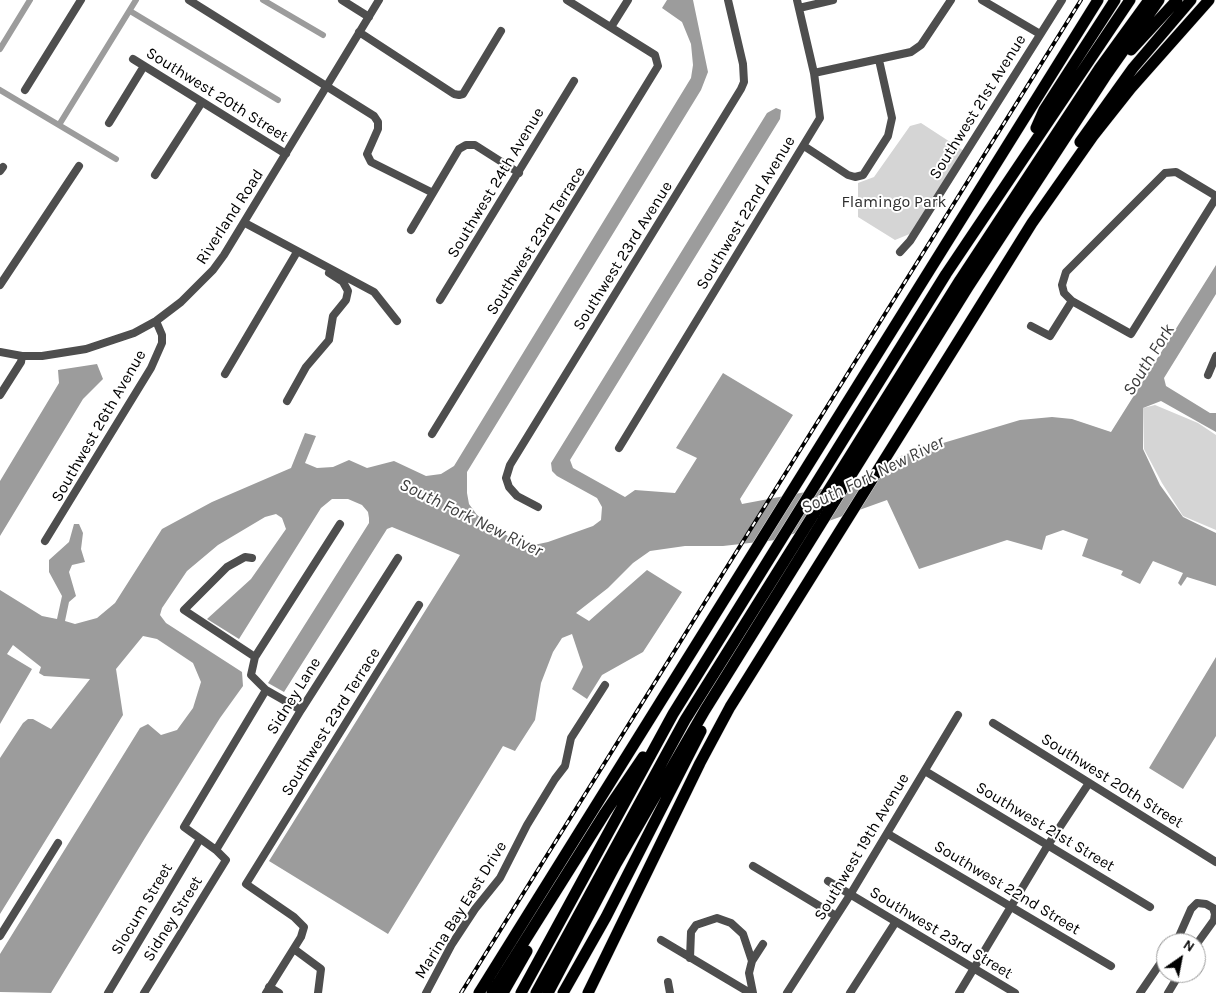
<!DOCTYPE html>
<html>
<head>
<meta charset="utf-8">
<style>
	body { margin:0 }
	#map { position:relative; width:1216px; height:993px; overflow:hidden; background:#fff; font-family:Karla,sans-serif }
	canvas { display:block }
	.north { position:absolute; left:1156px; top:933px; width:50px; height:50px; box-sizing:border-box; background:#fff; border:1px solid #999; border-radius:50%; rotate:33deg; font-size:14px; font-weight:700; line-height:20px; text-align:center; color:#000 }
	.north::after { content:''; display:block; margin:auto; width:18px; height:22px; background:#000; clip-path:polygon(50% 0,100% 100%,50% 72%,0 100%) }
</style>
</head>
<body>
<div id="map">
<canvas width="1216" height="993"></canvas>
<div class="north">N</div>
</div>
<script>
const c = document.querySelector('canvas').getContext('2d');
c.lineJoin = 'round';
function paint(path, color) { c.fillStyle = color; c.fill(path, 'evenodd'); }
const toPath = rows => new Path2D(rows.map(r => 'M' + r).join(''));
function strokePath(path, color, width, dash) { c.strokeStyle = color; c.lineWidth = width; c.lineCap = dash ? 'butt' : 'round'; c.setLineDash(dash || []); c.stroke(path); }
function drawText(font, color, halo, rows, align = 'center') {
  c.font = font + ' Karla,sans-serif'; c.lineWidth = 4; c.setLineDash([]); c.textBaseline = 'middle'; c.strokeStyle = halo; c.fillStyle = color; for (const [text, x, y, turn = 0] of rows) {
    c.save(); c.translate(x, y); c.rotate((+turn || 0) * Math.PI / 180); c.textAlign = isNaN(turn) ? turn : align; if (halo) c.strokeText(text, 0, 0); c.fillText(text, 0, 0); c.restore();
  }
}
paint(toPath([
	[921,123,964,151,912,233,895,240,858,217,858,183,874,177,910,126],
	[1155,405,1198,423,1216,435,1216,530,1183,516,1162,483,1144,449,1143,408]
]), '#d5d5d5');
paint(toPath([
	[667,0,693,0,708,72,701,90,467,472,467,493,469,504,477,515,518,543,534,545,548,542,593,526,601,520,602,507,597,498,557,476,552,471,551,463,767,113,776,108,781,110,780,119,570,460,573,468,625,497,635,490,675,493,697,458,676,448,723,373,793,415,740,499,742,504,848,484,903,455,1020,420,1052,417,1072,419,1111,432,1216,265,1216,294,1164,378,1166,386,1210,413,1216,413,1216,432,1161,401,1143,408,1143,449,1160,485,1183,517,1216,533,1216,586,1187,577,1181,586,1178,583,1183,573,1153,561,1140,584,1121,575,1123,571,1082,556,1088,539,1063,530,1046,536,1042,550,1007,540,919,569,887,500,776,540,723,546,685,546,650,551,633,563,608,588,576,613,589,621,647,570,682,592,643,652,602,675,587,699,572,689,583,667,572,634,562,638,553,652,541,683,535,720,515,751,503,746,388,934,269,861,460,555,392,527,387,529,284,692,268,683,369,523,369,518,368,512,362,505,348,499,332,499,321,508,239,639,207,619,251,579,286,529,282,518,276,514,265,517,218,545,187,571,162,608,160,615,166,623,242,672,243,686,220,718,145,838,51,993,0,992,0,954,140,728,148,724,161,735,177,730,193,708,201,682,193,663,157,639,143,636,116,669,123,715,0,914,0,758,23,723,28,719,33,719,51,729,90,679,44,676,39,673,41,667,13,645,7,654,32,669,0,724,0,590,42,616,57,619,62,596,49,572,49,560,69,542,74,524,79,524,83,533,81,549,85,562,72,565,69,572,76,596,69,602,65,621,75,624,97,618,115,603,162,529,212,502,291,468,305,433,316,436,305,463,317,468,333,467,349,460,367,468,394,461,426,476,441,474,454,466,691,78,693,65,691,44,682,22,662,8],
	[97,364,103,379,83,399,0,536,0,481,59,383,58,370],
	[1216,657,1216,736,1183,789,1149,768]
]), '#9c9c9c');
strokePath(toPath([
	[263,0,323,35],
	[130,11,278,100],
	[0,49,30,0],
	[0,90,116,159],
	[59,125,136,0]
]), '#9c9c9c', 6);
const highway = toPath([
	[1131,50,1177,0],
	[1036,128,1044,110,1115,0],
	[1080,142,1133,68,1191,0],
	[479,993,1098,0],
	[492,993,605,813,643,757],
	[503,993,527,951],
	[521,993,673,714,946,274,1130,0],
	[536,993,685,720,960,280,1099,69,1149,0],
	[548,993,616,864,705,710,968,287,1107,74,1159,0],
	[563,993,606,917,701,731],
	[588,993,700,763,730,707,966,329,1032,223,1093,136,1131,88,1209,0]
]);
strokePath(highway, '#dbdbdb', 12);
strokePath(toPath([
	[189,0,374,116,378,122,378,129,367,154,371,162,433,193],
	[342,0,369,17],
	[982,0,1040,34],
	[799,8,833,0],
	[611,27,628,0],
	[359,32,454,94,459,95,463,94,501,31],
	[133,59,286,154],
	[814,73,911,52,921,45,951,0],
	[25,90,81,0],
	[109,123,144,66],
	[804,146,848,175,855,177,863,175,888,136,892,118,879,60],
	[0,171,3,167],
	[155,175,202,102],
	[1216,196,1176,172,1165,173,1066,272,1062,285,1064,293,1072,301,1131,334,1216,198],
	[245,223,374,292,397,321],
	[411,230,459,149,466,145,475,145,519,173],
	[900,252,910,241,1062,0],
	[0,285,79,166],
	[440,300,574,81],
	[1031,326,1050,336,1072,301],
	[0,352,22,356,42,356,86,349,134,333,156,321,181,302,213,270,224,255,379,0],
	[225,374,297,252],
	[1208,375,1216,356],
	[0,395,21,362,22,356],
	[287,401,306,367,329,340,333,316,346,300,348,291,343,282,329,273],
	[432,434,658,66,655,55,567,0],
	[619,448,820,118,814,73,797,0],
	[538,507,517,496,509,487,506,478,510,465,741,89,744,82,743,64,728,0],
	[45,541,151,368,162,343,162,335,156,321],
	[252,558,245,557,227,567,184,610,255,657,251,675,266,690,301,710],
	[255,657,340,524],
	[993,723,1216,862],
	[925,771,1150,907],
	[888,834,1111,966],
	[216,850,301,710,398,558],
	[753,866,836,916],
	[828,881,1015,993],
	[0,936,58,843],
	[661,940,750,993],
	[1176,943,1191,909,1197,903,1206,904,1213,908,1215,914,1214,920,1196,945],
	[294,949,321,969,318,993],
	[690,958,691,932,696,925,717,918,731,923,743,934,752,961,749,973,753,993],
	[752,961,763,944],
	[668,982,670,993],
	[269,987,279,993],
	[108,993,200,839],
	[144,993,226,860,216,850,184,827,266,690],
	[266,993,301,937,304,927,294,917,246,884,419,605],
	[426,993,452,944,475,909,500,878,527,825,555,779,565,766,571,738,605,685],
	[787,993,850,895,958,715],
	[850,993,895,923],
	[959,993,1048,845,1089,783],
	[1140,993,1166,955],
	[1168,993,1180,973]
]), '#4e4e4e', 8);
strokePath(highway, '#000', 11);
const rail = toPath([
	[461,993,1081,0]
]);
strokePath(rail, '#000', 4);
strokePath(rail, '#fff', 2, [5.5]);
drawText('16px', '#000', '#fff', [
	["Southwest 20th Street",217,95,32],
	["Southwest 21st Avenue",978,107,-58],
	["Southwest 24th Avenue",496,183,-59],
	["Southwest 22nd Avenue",746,213,-59],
	["Riverland Road",230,217,-57],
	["Southwest 23rd Terrace",536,241,-58],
	["Southwest 23rd Avenue",623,256,-58],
	["Southwest 26th Avenue",99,426,-60],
	["Sidney Lane",294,696,-58],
	["Southwest 23rd Terrace",331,722,-58],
	["Southwest 20th Street",1112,781,32],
	["Southwest 21st Street",1045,827,31],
	["Southwest 19th Avenue",862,847,-59],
	["Southwest 22nd Street",1007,888,31],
	["Slocum Street",142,909,-59],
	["Marina Bay East Drive",461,910,-58],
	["Sidney Street",173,919,-58],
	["Southwest 23rd Street",941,933,31]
]);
drawText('16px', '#2c2c2c', '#fff', [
	["Flamingo Park",894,202]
]);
drawText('italic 18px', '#3d3d3d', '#fff', [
	["South Fork",1149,360,-58],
	["South Fork New River",873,475,-26],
	["South Fork New River",471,518,26]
]);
</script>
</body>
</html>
